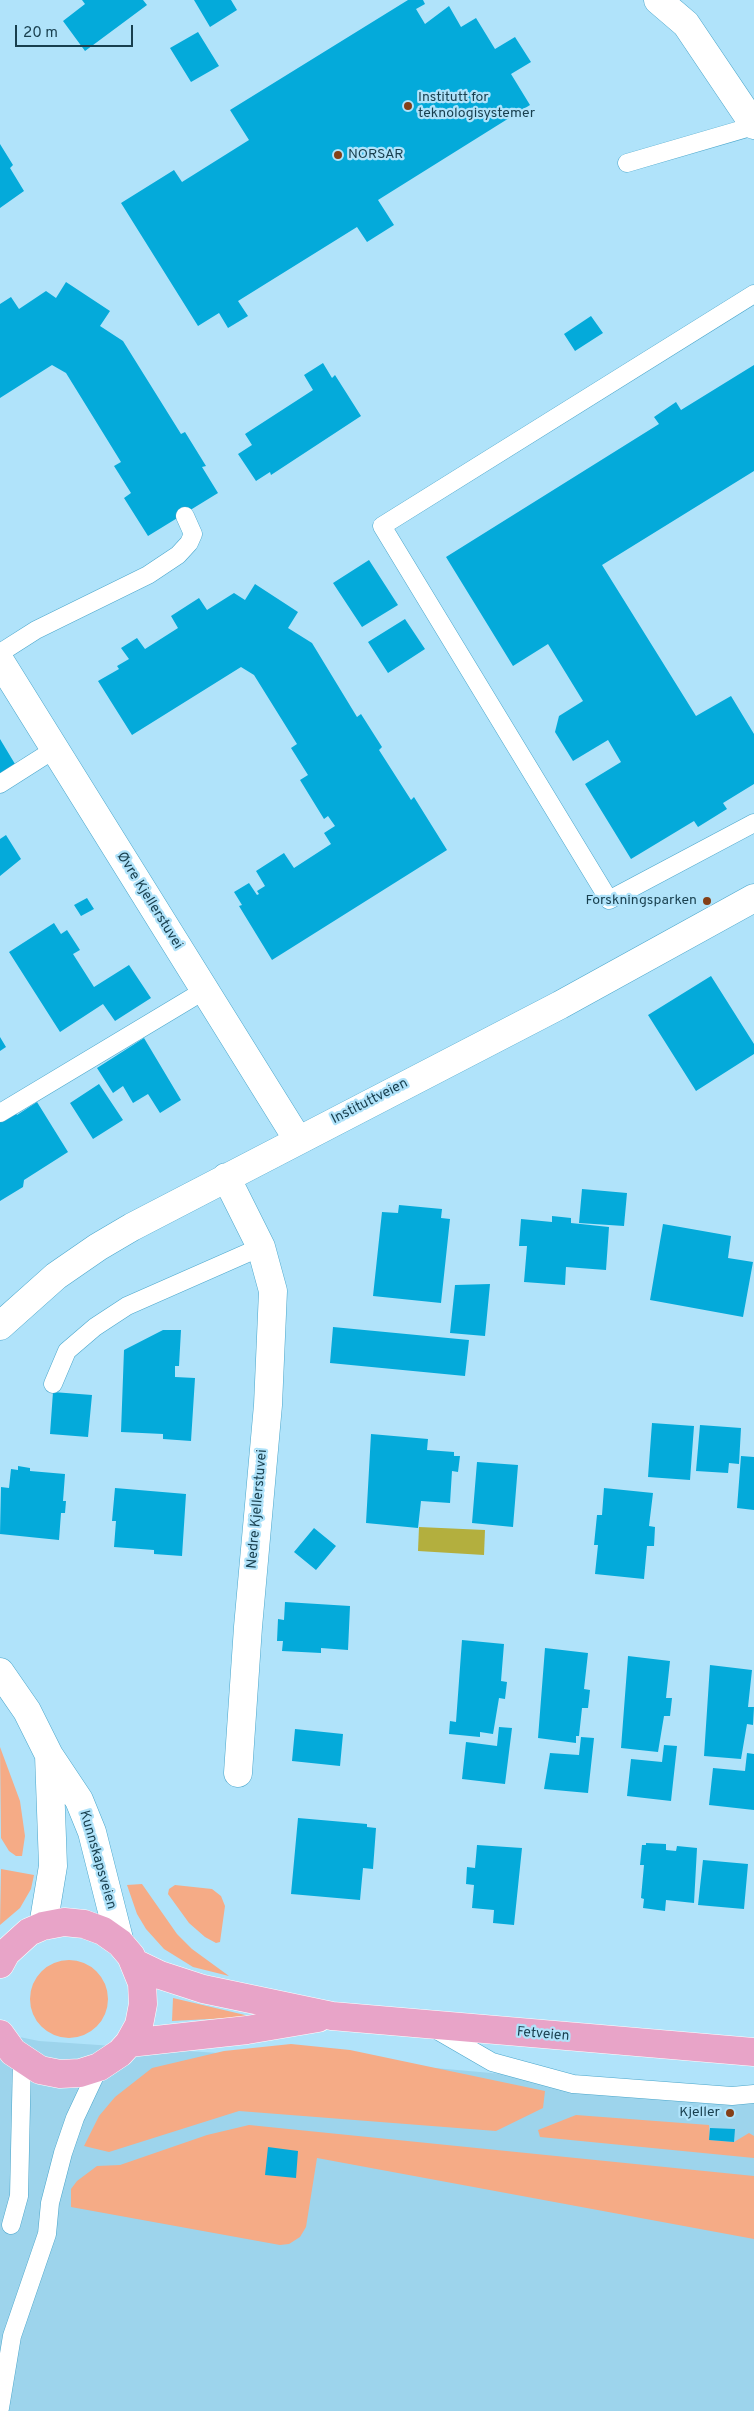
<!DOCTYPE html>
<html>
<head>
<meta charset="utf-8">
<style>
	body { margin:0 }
	#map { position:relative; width:754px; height:2411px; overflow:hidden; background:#b0e3fa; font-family:Overpass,sans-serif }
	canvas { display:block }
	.scale { position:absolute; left:15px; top:25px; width:118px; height:22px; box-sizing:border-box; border:2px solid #183f4e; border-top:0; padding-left:6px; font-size:15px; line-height:18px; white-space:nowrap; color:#183f4e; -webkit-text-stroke:4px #b0e3fa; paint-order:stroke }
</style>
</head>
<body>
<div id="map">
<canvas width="754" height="2411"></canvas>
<div class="scale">20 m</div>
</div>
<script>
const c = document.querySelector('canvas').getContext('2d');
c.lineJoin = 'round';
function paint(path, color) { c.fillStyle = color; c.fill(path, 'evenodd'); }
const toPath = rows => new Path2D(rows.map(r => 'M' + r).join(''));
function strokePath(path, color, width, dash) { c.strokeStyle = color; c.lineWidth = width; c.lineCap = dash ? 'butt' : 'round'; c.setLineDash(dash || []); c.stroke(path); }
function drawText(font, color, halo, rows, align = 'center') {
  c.font = font + ' Overpass,sans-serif'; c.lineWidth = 4.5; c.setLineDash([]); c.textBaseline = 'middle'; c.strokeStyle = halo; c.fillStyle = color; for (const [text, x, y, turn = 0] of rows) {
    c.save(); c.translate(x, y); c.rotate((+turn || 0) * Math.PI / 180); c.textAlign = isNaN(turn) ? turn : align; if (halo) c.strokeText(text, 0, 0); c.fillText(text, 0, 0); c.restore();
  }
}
paint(toPath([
	[0,2033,39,2041,412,2066,649,2087,754,2091,754,2411,0,2411]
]), '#9dd4ec');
paint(toPath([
	[0,1747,20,1801,25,1836,22,1856,16,1856,9,1851,1,1838],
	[1,1869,34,1875,31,1889,20,1908,0,1925],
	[142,1884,177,1934,192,1949,229,1976,193,1967,164,1949,146,1929,137,1914,127,1885],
	[175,1885,212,1889,221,1896,225,1906,220,1942,216,1943,205,1937,189,1923,168,1894,169,1889],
	'30 1999a39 39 0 1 1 78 0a39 39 0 1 1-78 0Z',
	[173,1998,245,2015,248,2017,172,2021],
	[291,2044,350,2050,545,2091,543,2108,496,2131,239,2111,109,2152,84,2146,99,2116,115,2097,152,2068,224,2051],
	[576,2115,709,2125,710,2140,734,2142,749,2133,754,2136,754,2158,540,2137,538,2130],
	[249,2125,754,2176,754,2239,317,2158,306,2227,300,2237,289,2244,280,2245,71,2207,71,2189,77,2181,97,2166,120,2165,207,2135]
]), '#f5ab86');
paint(toPath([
	[419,1527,485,1530,484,1555,418,1551]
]), '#b3af3e');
paint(toPath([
	[82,0,143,0,147,5,85,51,63,21,85,4],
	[194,0,231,0,237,10,210,27],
	[408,0,423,0,425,4,416,9,425,24,449,6,461,27,476,18,495,49,515,37,531,62,511,74,530,105,378,200,394,225,367,242,357,227,238,301,248,316,228,328,219,313,198,326,121,203,174,170,182,182,249,140,230,110],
	[198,32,219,66,191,82,170,48],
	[0,144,13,165,10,168,24,191,0,208],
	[66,282,110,311,100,326,123,341,181,434,185,432,206,466,202,467,218,493,148,536,124,498,131,493,114,466,121,462,66,373,52,365,0,398,0,304,11,297,19,309,46,291,56,298],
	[591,316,603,333,575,351,564,334],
	[323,363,332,378,335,375,361,416,271,475,270,472,256,481,238,454,252,445,245,434,313,390,304,375],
	[754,365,754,471,602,565,696,716,731,696,754,734,754,784,723,803,727,809,698,827,694,821,631,859,585,784,621,762,608,740,573,761,555,732,559,716,583,701,548,644,513,666,446,557,659,424,654,417,676,402,681,410],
	[369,560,398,605,362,627,333,583],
	[255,584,298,612,288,628,312,643,357,717,361,714,382,747,379,750,411,800,414,797,447,850,272,960,239,906,242,905,234,892,249,883,257,895,259,894,257,891,265,886,256,871,284,853,294,868,331,844,324,833,335,826,328,816,324,819,300,780,308,775,291,748,297,744,254,675,241,667,132,735,98,681,119,669,117,666,129,659,121,648,137,638,145,649,178,628,171,616,199,598,207,610,234,593,245,600],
	[405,619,425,649,388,673,368,642],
	[0,739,18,769,0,780],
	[6,835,21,859,0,876,0,839],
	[87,898,94,909,81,916,74,905],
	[54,923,61,934,67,930,80,950,73,954,94,987,129,965,151,998,115,1021,103,1004,60,1032,9,952],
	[711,976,754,1044,754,1054,696,1091,648,1015],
	[0,1037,6,1047,0,1051],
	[144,1038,181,1100,160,1113,148,1094,133,1103,123,1086,113,1093,97,1068],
	[99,1084,123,1120,93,1139,70,1103],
	[37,1102,68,1152,24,1180,23,1187,0,1201,0,1122,15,1112,17,1115],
	[582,1189,627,1193,624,1226,579,1223],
	[399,1205,442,1209,441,1218,450,1219,441,1303,373,1296,382,1212,398,1213],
	[552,1216,571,1218,571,1223,609,1227,606,1270,566,1267,565,1285,524,1282,527,1246,519,1246,521,1219,552,1222],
	[663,1224,731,1236,728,1258,753,1262,743,1317,650,1300],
	[490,1284,485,1336,450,1333,455,1285],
	[333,1327,469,1340,465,1376,330,1363],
	[163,1330,181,1330,179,1366,175,1366,175,1377,195,1378,191,1441,163,1439,163,1434,121,1432,124,1350],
	[53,1392,92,1395,88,1437,50,1434],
	[652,1423,694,1426,690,1480,648,1477],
	[700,1425,741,1428,739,1464,729,1463,728,1473,696,1471],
	[371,1434,428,1439,427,1450,454,1452,454,1456,460,1456,458,1472,452,1471,450,1503,421,1501,418,1528,366,1523],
	[741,1456,754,1457,754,1510,737,1508],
	[477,1462,518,1465,513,1527,472,1523],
	[18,1466,30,1468,30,1471,65,1474,63,1501,66,1501,65,1513,61,1513,59,1540,0,1534,1,1487,9,1488,11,1469,18,1470],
	[115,1488,186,1494,182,1556,154,1554,154,1550,114,1547,116,1521,112,1521],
	[604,1488,653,1493,649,1526,655,1527,654,1546,647,1546,644,1579,595,1574,598,1545,594,1545,597,1515,602,1515],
	[314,1528,336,1546,316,1570,294,1552],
	[285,1602,350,1606,348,1650,321,1648,321,1653,282,1651,283,1641,277,1641,278,1619,284,1620],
	[462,1640,504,1644,501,1681,507,1682,505,1699,499,1698,493,1734,480,1732,480,1737,449,1734,450,1721,456,1722],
	[545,1648,588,1653,584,1689,590,1690,588,1708,582,1708,579,1736,576,1736,576,1743,538,1738],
	[628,1656,670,1661,666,1698,672,1698,670,1716,664,1716,658,1752,621,1748],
	[710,1665,752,1670,748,1707,754,1707,753,1725,747,1724,741,1759,704,1756],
	[499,1727,512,1728,505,1784,462,1779,466,1742,497,1746],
	[295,1729,343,1734,340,1766,292,1761],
	[581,1737,594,1738,588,1793,544,1789,550,1753,579,1755],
	[664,1745,677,1746,671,1801,627,1796,631,1759,662,1762],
	[747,1753,754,1754,754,1810,709,1805,713,1768,745,1771],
	[298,1818,367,1824,367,1827,376,1828,373,1869,363,1868,360,1900,291,1894],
	[646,1843,666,1844,666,1850,676,1851,677,1846,697,1848,694,1903,666,1900,665,1911,643,1908,644,1899,641,1898,644,1865,640,1865,642,1845,646,1845],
	[477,1845,522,1848,514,1925,493,1923,494,1910,472,1908,474,1885,466,1884,467,1867,475,1868],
	[703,1860,748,1864,744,1909,698,1905],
	[710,2128,735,2129,734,2142,709,2140],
	[268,2147,298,2151,296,2178,265,2175]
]), '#04aada');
const service = toPath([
	[627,163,754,126],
	[754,294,382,526,609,900,754,823],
	[0,653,36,630,148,575,178,555,189,543,193,534,185,516],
	[0,784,55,749],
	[0,1113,205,990],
	[53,1384,67,1351,95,1327,127,1306,261,1247],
	[435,2029,492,2062,573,2084,732,2096,754,2094],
	[11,2225,19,2196,22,2060],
	[0,2408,12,2336,47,2234,50,2203,63,2153,75,2118,99,2067]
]);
const minor = toPath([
	[658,0,686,24,754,125],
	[0,661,298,1140],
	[226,1177,261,1247,273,1291,268,1405,248,1627,238,1773],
	[0,1326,56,1276,98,1247,132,1227,560,1005,754,898],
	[0,1672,27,1711,49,1755,79,1800,92,1832,120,1943],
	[43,1926,53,1866,49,1755]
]);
const trunk = toPath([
	[135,1963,160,1975,203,1989,332,2016,754,2052],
	[0,1964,6,1953,29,1932,43,1926,64,1922,84,1924,103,1931,120,1943,131,1956,142,1983,143,2004,139,2025,129,2043,120,2053,99,2067,80,2073,60,2074,40,2070,13,2052,0,2034],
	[129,2043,247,2030,318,2018]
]);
strokePath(service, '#4aa6cb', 19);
strokePath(minor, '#4aa6cb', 29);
strokePath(trunk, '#fff', 29);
strokePath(service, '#fff', 18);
strokePath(minor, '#fff', 28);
strokePath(trunk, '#e8a4c8', 28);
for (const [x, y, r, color] of [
	[408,106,5,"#843f17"],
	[338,155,5,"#843f17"],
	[707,901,5,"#843f17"],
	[730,2113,5,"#843f17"]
]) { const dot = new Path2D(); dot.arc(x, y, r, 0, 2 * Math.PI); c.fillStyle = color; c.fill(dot); strokePath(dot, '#b0e3fa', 2); }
drawText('14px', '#183f4e', '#b0e3fa', [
	["Institutt for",418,98],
	["teknologisystemer",418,114],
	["NORSAR",348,155],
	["Forskningsparken",697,901,"right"],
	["Kjeller",720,2113,"right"]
], 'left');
drawText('14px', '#183f4e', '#b0e3fa', [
	["Øvre Kjellerstuvei",149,901,58],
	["Instituttveien",370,1102,-27],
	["Nedre Kjellerstuvei",258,1509,-85],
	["Kunnskapsveien",97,1860,74],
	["Fetveien",543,2035,5]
]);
</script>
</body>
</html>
